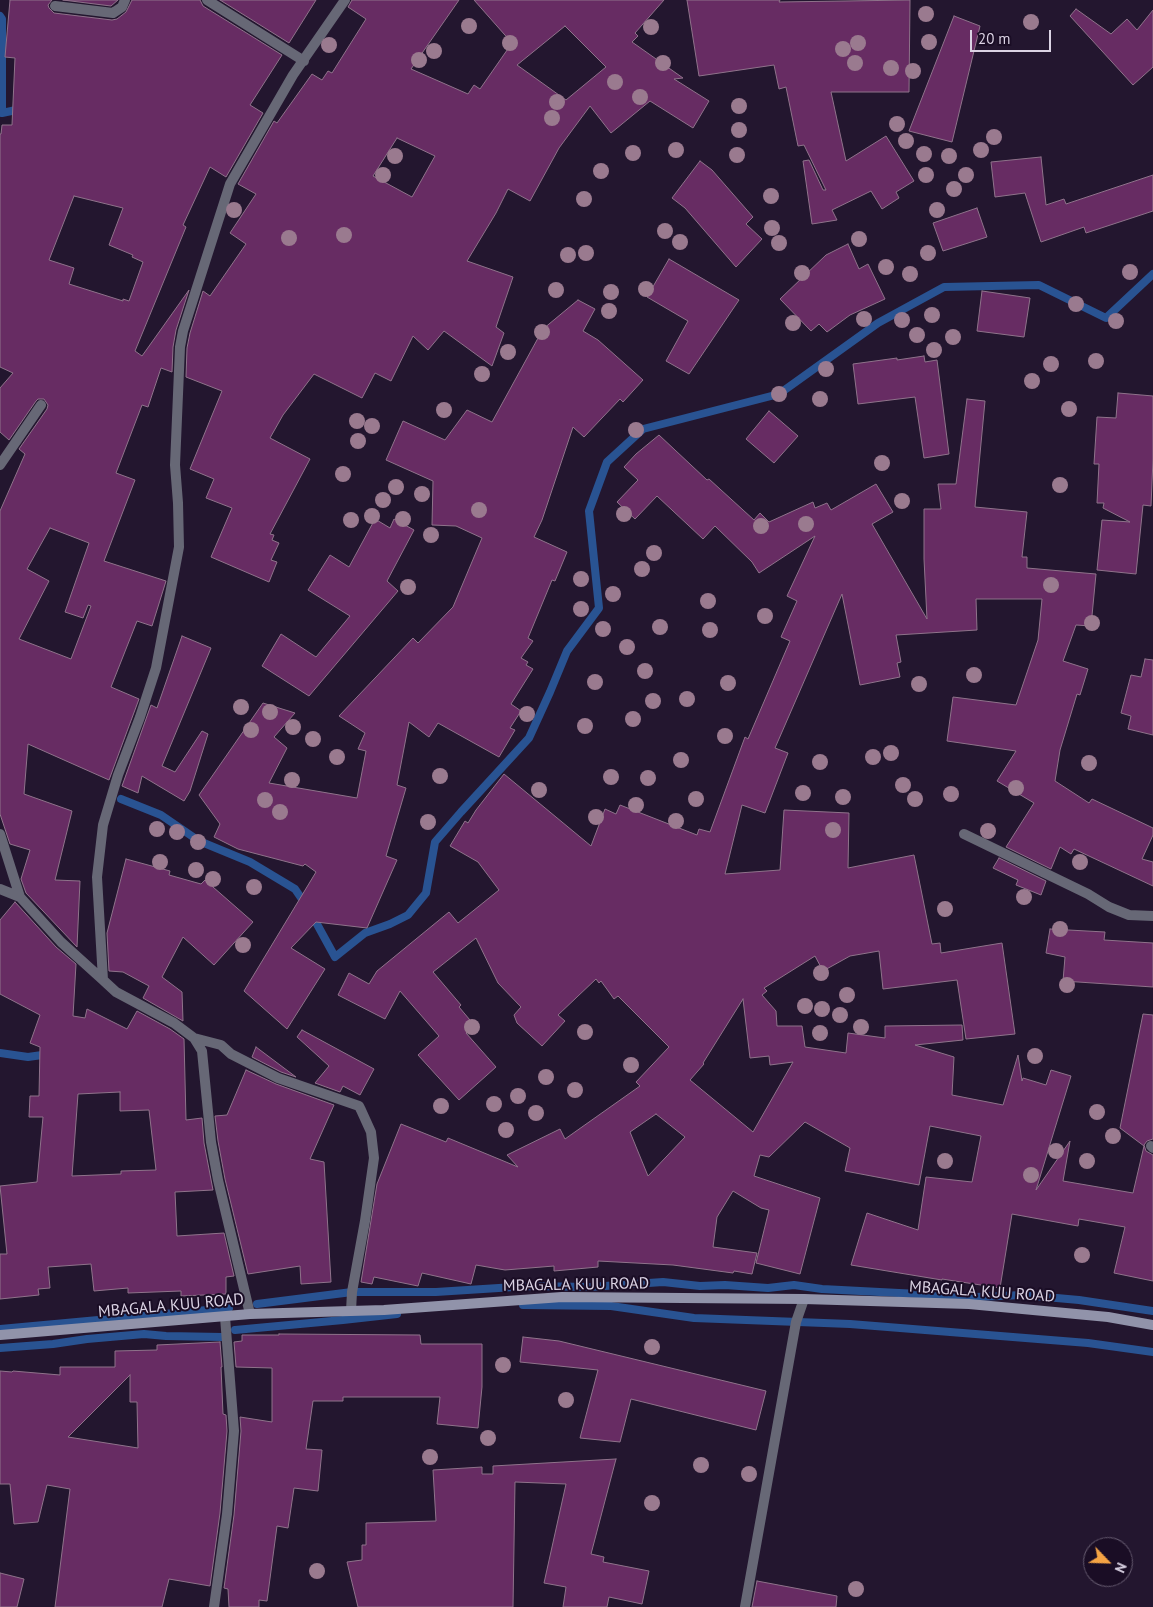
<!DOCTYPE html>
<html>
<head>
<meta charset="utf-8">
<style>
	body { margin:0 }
	#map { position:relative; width:1153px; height:1607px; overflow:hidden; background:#23162f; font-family:"PT Sans",sans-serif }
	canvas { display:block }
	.north { position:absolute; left:1083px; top:1537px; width:50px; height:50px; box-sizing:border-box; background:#1a0d25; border:1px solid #675c71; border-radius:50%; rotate:114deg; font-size:14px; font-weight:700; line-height:20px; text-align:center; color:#dbd3e4 }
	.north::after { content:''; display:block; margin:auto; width:18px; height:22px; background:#f4a344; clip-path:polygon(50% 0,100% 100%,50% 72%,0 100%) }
	.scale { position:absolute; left:970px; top:30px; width:81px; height:22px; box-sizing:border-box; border:2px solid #dbd3e4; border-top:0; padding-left:6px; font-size:15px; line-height:18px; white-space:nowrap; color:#dbd3e4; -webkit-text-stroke:4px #1a0d25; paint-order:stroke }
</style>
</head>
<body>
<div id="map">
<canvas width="1153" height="1607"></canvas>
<div class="north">N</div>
<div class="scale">20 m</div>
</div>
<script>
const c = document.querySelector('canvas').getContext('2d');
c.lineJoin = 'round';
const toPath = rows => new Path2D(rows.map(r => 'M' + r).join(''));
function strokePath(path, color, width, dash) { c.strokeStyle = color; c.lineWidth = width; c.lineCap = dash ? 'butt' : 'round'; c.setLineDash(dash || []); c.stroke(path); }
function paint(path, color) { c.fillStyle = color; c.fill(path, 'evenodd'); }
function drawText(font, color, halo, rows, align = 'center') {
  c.font = font + ' "PT Sans",sans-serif'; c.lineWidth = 4; c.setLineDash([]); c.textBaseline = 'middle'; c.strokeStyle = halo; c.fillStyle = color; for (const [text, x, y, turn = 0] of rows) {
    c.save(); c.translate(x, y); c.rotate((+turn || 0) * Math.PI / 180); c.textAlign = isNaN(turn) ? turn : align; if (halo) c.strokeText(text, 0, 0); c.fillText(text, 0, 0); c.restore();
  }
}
strokePath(toPath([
	[0,16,2,19,2,113,21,109],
	[121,799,161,815,199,841,250,862,295,889,306,905],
	[312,915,335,957,365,933,390,924,408,915,426,893,435,842,461,812,529,738,550,692,567,651,599,608,589,511,607,462,643,429,779,394,878,323,944,287,1039,285,1106,318,1153,274],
	[0,1053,28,1057,49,1054],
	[257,1304,352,1292,436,1292,530,1286,590,1287,663,1282,700,1286,725,1285,768,1288,794,1285,822,1289,976,1297,1023,1295,1079,1300,1153,1311],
	[523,1305,611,1306,694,1318,850,1324,1088,1343,1153,1352],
	[0,1329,229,1308],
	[235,1330,343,1320,397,1314],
	[0,1348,53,1344,87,1339,144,1334,166,1336,222,1337]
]), '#295392', 8);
const building = toPath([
	[10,0,52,0,48,5,49,8,54,13,112,20,117,19,126,12,132,0,200,0,203,6,282,55,250,105,263,113,226,177,210,167,183,225,186,227,135,351,142,356,189,290,176,330,173,347,172,372,161,368,148,407,142,405,116,473,135,480,104,561,166,581,152,626,137,621,111,687,139,699,109,780,28,744,24,794,72,811,55,880,80,881,77,947,26,893,21,879,30,850,10,844,0,814,0,511,25,454,19,449,47,409,48,405,44,399,38,399,36,401,9,440,0,432,0,388,13,373,0,367,0,134,1,134,2,125,12,125,15,58,5,57,10,0],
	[74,196,123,208,109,245,133,255,132,257,143,262,129,301,123,299,123,301,69,284,74,268,49,260,74,196],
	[50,528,89,543,65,612,83,618,88,605,91,606,71,659,19,639,49,581,27,569,50,528],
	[63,0,118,0,111,6,63,0],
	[220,0,316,0,289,43,220,0],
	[352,0,459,0,411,69,468,94,474,85,480,89,512,43,474,0,664,0,635,33,638,36,632,42,683,78,674,79,709,101,693,128,650,101,611,133,590,106,559,148,530,201,508,189,496,213,467,261,513,277,496,327,504,333,492,366,444,331,428,350,413,336,391,381,375,373,362,398,314,374,283,415,270,438,310,459,270,534,274,535,272,540,279,543,271,560,277,562,269,582,211,557,232,508,206,498,214,479,190,469,222,391,186,377,187,348,190,333,203,291,210,296,246,244,230,233,256,194,238,184,274,121,277,123,312,74,322,80,328,71,332,73,366,19,348,7,352,0],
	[565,26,606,67,566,100,517,65,565,26],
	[397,138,435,156,412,197,373,176,397,138],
	[687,0,780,0,779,2,910,0,909,92,831,92,846,161,886,136,914,181,896,192,899,198,882,209,871,191,832,210,837,220,812,224,803,161,809,160,823,190,826,190,804,145,798,146,786,87,779,89,774,65,699,76,687,0],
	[1076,9,1111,34,1127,19,1137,30,1153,10,1153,67,1133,85,1070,16,1076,9],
	[954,16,980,26,952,142,909,131,954,16],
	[1041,157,1046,205,1064,199,1066,204,1153,175,1153,211,1086,233,1084,227,1041,242,1025,193,995,197,991,162,1041,157],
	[700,161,712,170,753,217,746,224,762,239,736,267,685,208,672,198,700,161],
	[977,208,987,237,943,251,933,223,977,208],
	[848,244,859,269,868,264,885,299,850,315,827,332,819,324,811,331,780,299,826,255,848,244],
	[669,259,739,300,689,374,666,361,688,321,647,297,669,259],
	[982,291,1030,298,1024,337,977,331,982,291],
	[578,300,595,309,583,331,598,340,643,380,623,402,620,399,584,437,573,427,542,520,534,537,567,552,555,581,552,580,528,638,533,641,521,658,528,662,526,665,533,669,511,704,521,711,510,728,515,730,499,757,438,723,429,737,409,722,397,785,406,788,386,856,397,860,367,928,316,922,291,948,325,969,287,1029,244,991,316,872,305,864,303,866,238,849,214,837,220,824,199,795,263,703,295,713,274,737,287,748,269,783,357,798,366,751,358,749,365,733,339,716,413,638,418,643,453,607,482,538,456,526,432,525,433,481,386,460,403,421,445,440,467,410,492,422,543,329,578,300],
	[924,356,925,362,937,360,949,454,924,458,915,397,858,404,853,364,897,358,897,360,924,356],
	[1118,393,1153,396,1153,459,1151,506,1143,505,1136,574,1097,570,1102,520,1130,522,1103,508,1104,503,1097,503,1099,464,1094,464,1097,417,1116,418,1118,393],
	[967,399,985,401,975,507,1027,512,1022,557,1027,557,1027,568,1096,574,1091,626,1076,625,1063,661,1088,669,1080,695,1077,694,1060,750,1055,781,1089,803,1092,799,1153,828,1153,835,1142,859,1153,862,1153,886,1074,849,1071,854,1060,847,1051,869,1006,847,1034,803,997,781,1016,751,947,741,953,697,1016,705,1038,640,1042,599,976,599,977,630,896,635,901,662,897,663,900,677,860,685,842,594,775,748,788,753,765,813,742,805,725,874,780,870,784,810,849,813,848,868,914,855,932,944,940,943,941,953,1002,943,1015,1034,966,1039,957,980,883,989,879,951,850,956,823,971,815,956,764,988,767,991,762,995,776,1011,777,1026,802,1026,805,1047,846,1053,848,1033,885,1038,885,1026,962,1025,963,1040,915,1045,954,1057,952,1095,1003,1105,1018,1055,1022,1081,1023,1078,1046,1085,1051,1070,1071,1076,1036,1190,1070,1141,1063,1181,1133,1193,1144,1146,1120,1128,1143,1014,1153,1015,1153,1139,1147,1141,1144,1145,1146,1151,1153,1155,1153,1281,1114,1273,1125,1227,1079,1219,1078,1226,1012,1214,1000,1288,942,1279,942,1280,851,1265,867,1213,918,1230,926,1177,972,1182,981,1136,930,1126,919,1185,845,1171,850,1148,805,1122,769,1157,760,1155,754,1176,820,1198,800,1274,756,1263,769,1210,761,1208,733,1191,717,1217,713,1247,757,1253,752,1274,734,1271,733,1273,673,1265,598,1261,598,1267,554,1271,554,1266,505,1270,476,1265,471,1284,422,1273,418,1286,374,1277,372,1284,361,1282,377,1184,401,1124,446,1142,448,1138,518,1167,507,1155,560,1129,565,1139,640,1086,636,1082,669,1047,618,996,614,999,601,981,599,983,596,979,558,1015,565,1021,542,1046,517,1023,514,1015,521,1007,498,983,476,938,433,972,461,1005,459,1007,475,1026,466,1033,496,1067,459,1100,418,1055,439,1036,400,991,385,1019,338,995,349,973,369,984,377,971,449,912,458,923,499,890,478,862,450,846,465,821,468,823,476,810,504,774,591,846,605,809,616,814,620,805,697,835,699,829,710,832,745,737,748,739,790,641,781,637,797,601,787,596,815,536,759,573,752,562,715,526,703,539,657,496,635,519,617,502,638,480,624,467,636,454,659,435,707,480,709,479,754,520,760,513,769,522,813,502,815,508,827,503,831,510,876,484,893,512,872,524,927,619,924,559,924,509,941,509,938,484,956,484,967,399],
	[743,999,750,1058,769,1056,770,1065,793,1062,753,1132,690,1080,704,1064,703,1063,743,999],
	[656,1114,685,1137,648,1176,630,1132,656,1114],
	[769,411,798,436,774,463,746,439,769,411],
	[375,519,390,528,394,519,414,530,387,581,398,591,309,696,262,666,281,634,316,657,350,616,308,590,330,555,349,567,375,519],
	[182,636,211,648,162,766,175,772,202,731,208,734,190,791,184,801,142,776,138,793,122,786,151,705,157,708,182,636],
	[1145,659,1153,660,1153,735,1128,729,1131,716,1121,713,1131,675,1141,677,1145,659],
	[999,858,1046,881,1041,895,1016,885,1018,880,993,868,999,858],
	[126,859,170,871,169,875,201,884,205,880,253,922,214,965,183,937,162,977,182,992,183,1021,143,998,149,986,123,972,109,971,107,933,126,859],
	[15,902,56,947,76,964,73,1016,85,1018,87,1009,127,1029,137,1011,170,1029,184,1039,186,1120,202,1118,204,1143,213,1190,175,1192,177,1236,224,1233,234,1276,226,1277,226,1294,181,1296,181,1291,128,1293,128,1288,94,1291,91,1264,48,1267,50,1288,38,1289,39,1295,0,1299,0,1254,7,1254,0,1186,37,1182,43,1117,29,1117,30,1096,39,1096,40,1047,30,1043,40,1015,0,994,0,920,15,902],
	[120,1092,120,1111,149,1110,156,1170,121,1171,121,1174,72,1176,78,1094,120,1092],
	[1050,929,1105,932,1104,940,1153,943,1153,987,1063,981,1065,957,1046,953,1050,929],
	[302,1030,374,1069,360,1095,343,1086,340,1092,315,1083,329,1066,297,1037,302,1030],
	[256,1047,296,1077,281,1072,252,1057,256,1047],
	[246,1070,276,1084,334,1105,310,1159,324,1162,331,1282,301,1284,300,1266,248,1274,225,1179,218,1141,215,1116,227,1115,246,1070],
	[279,1334,420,1335,421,1344,482,1344,482,1387,478,1428,437,1424,440,1397,343,1397,343,1401,313,1401,306,1449,322,1450,318,1491,294,1488,288,1528,277,1526,267,1601,259,1600,259,1607,229,1607,228,1589,224,1588,234,1515,241,1431,240,1417,272,1422,272,1368,236,1367,234,1342,242,1341,242,1335,279,1335,279,1334],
	[523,1337,559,1341,766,1391,756,1430,631,1399,620,1442,580,1438,598,1370,520,1362,523,1337],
	[220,1342,222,1367,221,1367,223,1414,226,1415,227,1431,220,1513,210,1586,169,1579,162,1607,55,1607,70,1489,47,1485,38,1522,14,1524,10,1484,0,1484,0,1371,12,1372,13,1371,60,1375,60,1367,115,1367,115,1351,157,1350,157,1345,220,1342],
	[130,1375,130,1402,137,1402,138,1448,68,1437,130,1375],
	[616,1459,591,1554,604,1557,603,1562,649,1571,642,1604,609,1597,607,1607,563,1607,566,1587,544,1583,566,1484,515,1482,513,1607,358,1607,347,1562,362,1560,362,1545,366,1545,366,1523,436,1521,433,1470,482,1467,482,1474,493,1474,493,1466,616,1459],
	[0,1573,24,1579,17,1607,0,1607,0,1573],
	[757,1581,837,1596,836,1607,752,1607,757,1581]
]);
paint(building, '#672c63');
strokePath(building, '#8f738b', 1);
strokePath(toPath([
	[745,1607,796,1322,804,1299]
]), '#676876', 10);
strokePath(toPath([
	[207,0,304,61],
	[55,6,113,13,122,7,125,0],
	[0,465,41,405],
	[0,834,20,897,61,942,103,980],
	[964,834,1088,894,1109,907,1129,915,1153,916],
	[0,889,20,897],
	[194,1038,221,1045,231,1054,278,1078,359,1106,361,1110,371,1132,374,1158,365,1221,352,1292,351,1311],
	[1151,1146,1153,1148],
	[250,1314,218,1180,211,1142,202,1051,194,1038,174,1023,116,992,103,980,97,877,103,825,118,775,140,717,156,668,179,547,178,503,175,465,180,347,183,331,230,184,293,75,345,0],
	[214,1607,227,1514,234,1431,225,1317]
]), '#676876', 10);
strokePath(toPath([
	[0,1335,250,1314,384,1310,562,1297,804,1299,969,1304,1108,1317,1153,1325]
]), '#9193aa', 10);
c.fillStyle = '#9a7a8f';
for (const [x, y] of [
	[926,14],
	[1031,22],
	[469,26],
	[651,27],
	[929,42],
	[510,43],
	[858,43],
	[329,45],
	[843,49],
	[434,51],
	[419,60],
	[663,63],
	[855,63],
	[891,68],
	[913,71],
	[615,82],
	[640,97],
	[557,102],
	[739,106],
	[552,118],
	[897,124],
	[739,130],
	[994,137],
	[906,141],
	[676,150],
	[981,150],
	[633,153],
	[924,154],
	[737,155],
	[395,156],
	[949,156],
	[601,171],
	[383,175],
	[926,175],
	[966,175],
	[954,189],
	[771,196],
	[584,199],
	[234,210],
	[937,210],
	[772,228],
	[665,231],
	[344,235],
	[289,238],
	[859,239],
	[680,242],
	[779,243],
	[586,253],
	[928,253],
	[568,255],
	[886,267],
	[1130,272],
	[802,273],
	[910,274],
	[646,289],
	[556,290],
	[611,292],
	[1076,304],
	[609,311],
	[932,315],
	[864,319],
	[902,320],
	[1116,321],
	[793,323],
	[542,332],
	[917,335],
	[953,337],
	[934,350],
	[508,352],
	[1096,361],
	[1051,364],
	[826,369],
	[482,374],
	[1032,381],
	[779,394],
	[820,399],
	[1069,409],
	[444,410],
	[357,421],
	[372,426],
	[636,430],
	[358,441],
	[882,463],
	[343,474],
	[1060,485],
	[396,487],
	[422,494],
	[383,500],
	[902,501],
	[479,510],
	[624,514],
	[372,516],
	[403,519],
	[351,520],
	[806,524],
	[761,526],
	[431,535],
	[654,553],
	[642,569],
	[581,579],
	[1051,585],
	[408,587],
	[613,594],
	[708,601],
	[581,609],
	[765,616],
	[1092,623],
	[660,627],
	[603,629],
	[710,630],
	[627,647],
	[645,671],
	[974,675],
	[595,682],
	[728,683],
	[919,684],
	[687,699],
	[653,701],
	[241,707],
	[270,712],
	[527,714],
	[633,719],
	[585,726],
	[293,727],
	[251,730],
	[725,736],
	[313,739],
	[891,753],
	[337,757],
	[873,757],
	[681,760],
	[820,762],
	[1089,763],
	[440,776],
	[611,777],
	[648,778],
	[292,780],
	[903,785],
	[1016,788],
	[539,790],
	[803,793],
	[951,794],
	[843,797],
	[696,799],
	[915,799],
	[265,800],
	[636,805],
	[280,812],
	[596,817],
	[676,821],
	[428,822],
	[157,829],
	[833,830],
	[988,831],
	[177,832],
	[198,842],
	[160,862],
	[1080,862],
	[196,870],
	[213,879],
	[254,887],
	[1024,897],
	[945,909],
	[1060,929],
	[243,945],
	[821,973],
	[1067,985],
	[847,995],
	[805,1006],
	[822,1009],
	[840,1015],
	[472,1027],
	[861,1027],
	[585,1032],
	[820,1033],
	[1035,1056],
	[631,1065],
	[546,1077],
	[575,1090],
	[518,1096],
	[494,1104],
	[441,1106],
	[1097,1112],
	[536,1113],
	[506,1130],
	[1113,1136],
	[1056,1151],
	[945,1161],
	[1087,1161],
	[1031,1175],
	[1082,1255],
	[652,1347],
	[503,1365],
	[566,1400],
	[488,1438],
	[430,1457],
	[701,1465],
	[749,1474],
	[652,1503],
	[317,1571],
	[856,1589]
]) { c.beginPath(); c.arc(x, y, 8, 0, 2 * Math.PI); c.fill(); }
drawText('16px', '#dbd3e4', '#1a0d25', [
	["MBAGALA KUU ROAD",576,1285,-1],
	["MBAGALA KUU ROAD",982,1292,4],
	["MBAGALA KUU ROAD",171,1306,-5]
]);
</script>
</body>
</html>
